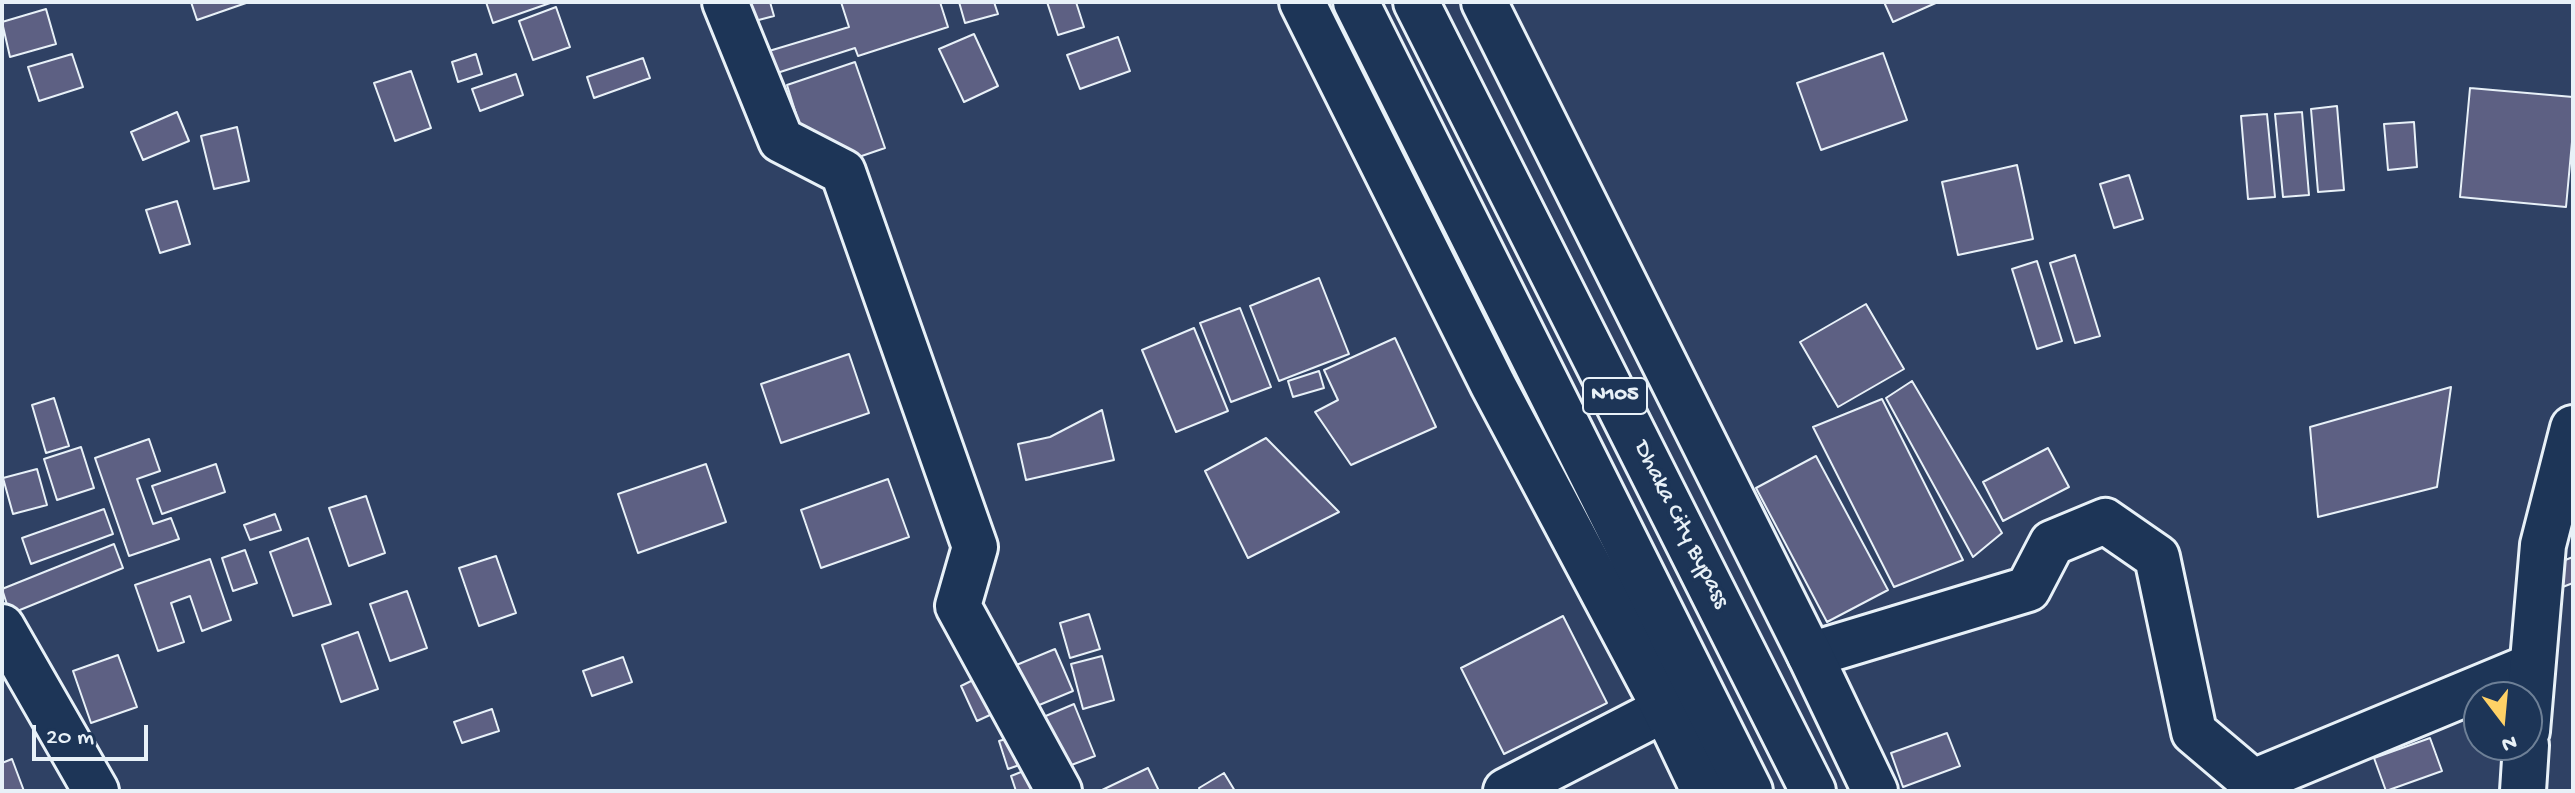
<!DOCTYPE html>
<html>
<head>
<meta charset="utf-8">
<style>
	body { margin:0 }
	#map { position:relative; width:2575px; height:793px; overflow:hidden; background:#2f4164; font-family:"Gochi Hand",sans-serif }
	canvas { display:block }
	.frame { position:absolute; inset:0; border:4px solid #e8f1f8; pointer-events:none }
	.north { position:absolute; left:2463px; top:681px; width:80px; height:80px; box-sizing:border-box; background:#1d3557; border:2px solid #6e8097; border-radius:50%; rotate:164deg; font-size:22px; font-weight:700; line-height:32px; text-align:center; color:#e8f1f8 }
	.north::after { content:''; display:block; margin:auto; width:28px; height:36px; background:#ffd166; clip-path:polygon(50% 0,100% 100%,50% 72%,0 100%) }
	.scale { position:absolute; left:32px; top:725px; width:116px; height:36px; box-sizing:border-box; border:4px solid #e8f1f8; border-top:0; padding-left:10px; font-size:24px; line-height:28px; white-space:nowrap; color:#e8f1f8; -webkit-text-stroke:6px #1d3557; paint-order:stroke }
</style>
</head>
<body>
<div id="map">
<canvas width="2575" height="793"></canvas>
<div class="frame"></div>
<div class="north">N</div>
<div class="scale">20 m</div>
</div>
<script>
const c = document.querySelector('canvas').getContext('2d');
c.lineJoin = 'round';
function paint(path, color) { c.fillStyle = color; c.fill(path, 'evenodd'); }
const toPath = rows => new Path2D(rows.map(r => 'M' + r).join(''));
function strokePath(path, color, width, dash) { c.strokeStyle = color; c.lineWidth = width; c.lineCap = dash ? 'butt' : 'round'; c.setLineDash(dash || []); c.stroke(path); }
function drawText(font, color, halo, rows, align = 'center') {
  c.font = font + ' "Gochi Hand",sans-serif'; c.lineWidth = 7; c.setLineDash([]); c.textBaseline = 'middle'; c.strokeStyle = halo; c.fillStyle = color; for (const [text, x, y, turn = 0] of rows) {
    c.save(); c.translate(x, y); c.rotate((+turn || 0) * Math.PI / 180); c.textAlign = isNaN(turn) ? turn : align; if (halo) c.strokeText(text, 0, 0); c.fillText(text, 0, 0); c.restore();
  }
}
const building = toPath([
	[191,2,249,2,197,20,191,2],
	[486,2,553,2,493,23,486,2],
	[741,2,770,2,774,16,747,23,741,2],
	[841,2,940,2,948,27,858,56,855,48,777,73,769,51,849,27,841,2],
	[959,2,994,2,998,14,965,23,959,2],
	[1047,2,1076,2,1084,27,1058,35,1047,2],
	[1884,2,1938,2,1893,22,1884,2],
	[556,7,570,47,533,60,519,21,556,7],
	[46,9,56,44,10,57,2,22,46,9],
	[974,34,998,86,964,102,939,49,974,34],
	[1118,37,1130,71,1080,89,1067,55,1118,37],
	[1883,53,1907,120,1821,150,1797,83,1883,53],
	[72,54,83,87,39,101,28,67,72,54],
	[476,54,482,74,458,82,452,62,476,54],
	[643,58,650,78,594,98,587,77,643,58],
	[855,62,885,148,850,160,801,130,787,85,855,62],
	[411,71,431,128,395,141,374,83,411,71],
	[516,74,523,95,480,111,472,89,516,74],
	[2470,88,2573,97,2573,131,2566,207,2460,197,2470,88],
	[2337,106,2344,190,2318,192,2311,109,2337,106],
	[177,112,189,141,143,160,131,132,177,112],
	[2302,112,2309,195,2283,197,2275,114,2302,112],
	[2267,114,2275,197,2248,199,2241,116,2267,114],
	[2414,122,2417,167,2388,170,2384,124,2414,122],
	[237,127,249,181,214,189,201,136,237,127],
	[2017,165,2033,239,1958,255,1942,182,2017,165],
	[2129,175,2143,219,2114,228,2100,184,2129,175],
	[177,201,190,244,160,253,146,210,177,201],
	[2075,255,2100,336,2075,343,2050,263,2075,255],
	[2037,261,2062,341,2037,349,2012,269,2037,261],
	[1319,278,1349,354,1279,381,1250,306,1319,278],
	[1866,304,1904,369,1838,407,1800,342,1866,304],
	[1240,308,1271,387,1231,402,1200,323,1240,308],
	[1194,328,1228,411,1176,432,1142,350,1194,328],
	[1395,338,1436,427,1351,465,1315,412,1338,400,1324,370,1395,338],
	[849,354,869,413,781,443,761,384,849,354],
	[1319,371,1324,388,1293,397,1288,381,1319,371],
	[1912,381,2002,533,1973,557,1886,398,1912,381],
	[2451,387,2437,487,2318,517,2310,427,2451,387],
	[54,398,69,446,46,453,32,405,54,398],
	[1882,399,1963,560,1894,587,1813,427,1882,399],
	[1102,410,1114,460,1026,480,1018,444,1050,437,1102,410],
	[1266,438,1339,512,1248,558,1205,471,1266,438],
	[149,439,160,471,137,479,153,524,171,518,179,539,129,556,95,458,149,439],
	[81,447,94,488,57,500,44,459,81,447],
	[2048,448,2069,487,2003,521,1983,482,2048,448],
	[1816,456,1888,590,1827,622,1756,488,1816,456],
	[216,464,225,492,162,514,152,486,216,464],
	[706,464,726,522,638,553,618,494,706,464],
	[37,469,47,505,13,514,3,478,37,469],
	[888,479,909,537,821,568,801,510,888,479],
	[366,496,385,553,349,566,329,508,366,496],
	[104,509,113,534,31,564,22,538,104,509],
	[275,514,281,530,250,540,244,525,275,514],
	[308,538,331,604,293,616,270,552,308,538],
	[114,544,123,568,10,614,2,589,114,544],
	[245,550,257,583,233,591,222,558,245,550],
	[496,556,516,613,479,626,459,568,496,556],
	[2573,557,2573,583,2547,593,2539,570,2573,557],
	[210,559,231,620,202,631,190,596,171,603,184,642,158,651,135,585,210,559],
	[407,591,427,648,390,661,370,604,407,591],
	[1089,614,1100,649,1070,658,1060,623,1089,614],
	[1563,616,1607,703,1504,754,1461,668,1563,616],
	[358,632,378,689,341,702,322,645,358,632],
	[1055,649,1073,691,1032,708,1014,666,1055,649],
	[118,655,137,707,91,723,73,671,118,655],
	[1102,656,1114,700,1083,709,1071,664,1102,656],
	[623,657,632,682,592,696,583,671,623,657],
	[989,672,1005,708,977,721,961,686,989,672],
	[1074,704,1095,756,1061,769,1041,718,1074,704],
	[492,709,499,731,462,743,454,722,492,709],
	[1947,733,1960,766,1903,787,1891,753,1947,733],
	[1016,736,1025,763,1008,769,999,741,1016,736],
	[2430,738,2442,771,2386,791,2374,758,2430,738],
	[12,759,24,791,2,791,2,763,12,759],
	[1041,764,1052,791,1016,791,1011,776,1041,764],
	[1148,768,1159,791,1100,791,1148,768],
	[1224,773,1235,791,1200,791,1199,788,1224,773]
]);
paint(building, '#5d6083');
strokePath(building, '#e8f1f8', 2);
const minor = toPath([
	[725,2,781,140,843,172,975,547,958,606,1059,791],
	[2,627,96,791],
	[1810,655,2028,589,2052,543,2105,521,2157,557,2194,732,2253,782,2532,666],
	[1506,791,1665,709]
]);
const secondary = toPath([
	[1302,2,1493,385,1665,709,1704,791],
	[1484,2,1810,655,1875,791],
	[2527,731,2543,545,2573,428],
	[2523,791,2526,745]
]);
const trunk = toPath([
	[1356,2,1750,791],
	[1416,2,1813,791]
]);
strokePath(minor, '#e8f1f8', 50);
strokePath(secondary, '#e8f1f8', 50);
strokePath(trunk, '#e8f1f8', 50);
strokePath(minor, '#1d3557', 44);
strokePath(secondary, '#1d3557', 44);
strokePath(trunk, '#1d3557', 44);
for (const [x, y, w] of [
	[1615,396,64]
]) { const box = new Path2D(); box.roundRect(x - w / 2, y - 18, w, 36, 6); c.fillStyle = '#1d3557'; c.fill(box); strokePath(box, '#e8f1f8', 2); }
drawText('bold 22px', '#e8f1f8', null, [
	["N105",1615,396]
]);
drawText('24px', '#e8f1f8', '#1d3557', [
	["Dhaka City Bypass",1680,525,63]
]);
</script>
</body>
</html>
